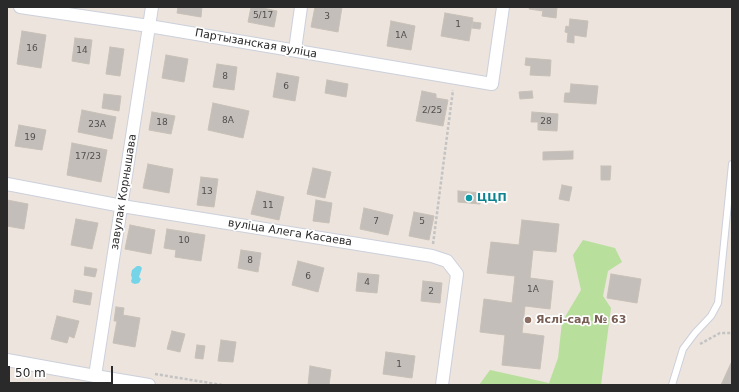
<!DOCTYPE html>
<html>
<head>
<meta charset="utf-8">
<style>
	body { margin:0 }
	#map { position:relative; width:739px; height:392px; overflow:hidden; background:#ece4dd; font-family:"DejaVu Sans",sans-serif }
	canvas { display:block }
	.frame { position:absolute; inset:0; border:8px solid #2a2a2a; pointer-events:none }
	.scale { position:absolute; left:8px; top:366px; width:105px; height:18px; box-sizing:border-box; border:2px solid #2a2a2a; border-top:0; padding-left:5px; font-size:12px; line-height:14px; white-space:nowrap; color:#2a2a2a; -webkit-text-stroke:3px #fff; paint-order:stroke }
</style>
</head>
<body>
<div id="map">
<canvas width="739" height="392"></canvas>
<div class="frame"></div>
<div class="scale">50 m</div>
</div>
<script>
const c = document.querySelector('canvas').getContext('2d');
c.lineJoin = 'round';
function paint(path, color) { c.fillStyle = color; c.fill(path, 'evenodd'); }
const toPath = rows => new Path2D(rows.map(r => 'M' + r).join(''));
function strokePath(path, color, width, dash) { c.strokeStyle = color; c.lineWidth = width; c.lineCap = dash ? 'butt' : 'round'; c.setLineDash(dash || []); c.stroke(path); }
function drawText(font, color, halo, rows, align = 'center') {
  c.font = font + ' "DejaVu Sans",sans-serif'; c.lineWidth = 3.5; c.setLineDash([]); c.textBaseline = 'middle'; c.strokeStyle = halo; c.fillStyle = color; for (const [text, x, y, turn = 0] of rows) {
    c.save(); c.translate(x, y); c.rotate((+turn || 0) * Math.PI / 180); c.textAlign = isNaN(turn) ? turn : align; if (halo) c.strokeText(text, 0, 0); c.fillText(text, 0, 0); c.restore();
  }
}
paint(toPath([
	[583,240,615,248,622,262,608,271,603,296,611,308,601,385,479,385,490,370,549,383,558,358,562,322,581,290,573,255]
]), '#b9df9d');
paint(toPath([
	[137,266,140,266,142,268,139,277,141,279,139,283,135,284,132,283,131,281,132,278,131,275,132,270]
]), '#76d4e8');
const building = toPath([
	[178,7,202,7,201,17,177,13,178,7],
	[251,7,258,7,277,11,274,27,248,22,251,7],
	[315,7,342,7,338,32,311,27,315,7],
	[530,7,557,7,556,18,542,16,543,11,529,9,530,7],
	[445,13,473,18,469,41,441,36,445,13],
	[570,19,588,21,586,37,574,35,574,43,567,42,568,33,565,32,566,26,569,27,570,19],
	[391,21,415,26,411,50,387,46,391,21],
	[473,22,481,23,480,29,472,28,473,22],
	[22,31,46,35,41,68,17,64,22,31],
	[75,38,92,40,89,64,72,61,75,38],
	[110,47,124,49,120,76,106,74,110,47],
	[166,55,188,59,184,82,162,78,166,55],
	[526,58,551,60,550,76,530,75,531,66,525,65,526,58],
	[217,64,237,67,234,90,213,87,217,64],
	[277,73,299,77,295,101,273,97,277,73],
	[327,80,348,84,346,97,325,93,327,80],
	[571,84,598,86,596,104,564,102,565,93,570,93,571,84],
	[422,91,436,94,436,98,448,100,443,126,416,121,422,91],
	[532,91,533,98,520,99,519,92,532,91],
	[104,94,121,96,119,111,102,108,104,94],
	[213,103,249,111,243,138,208,130,213,103],
	[82,110,116,117,112,139,78,132,82,110],
	[152,112,175,116,171,134,149,130,152,112],
	[532,112,558,114,557,131,538,130,538,122,531,122,532,112],
	[19,125,46,130,42,150,15,146,19,125],
	[72,143,107,150,101,182,67,175,72,143],
	[573,151,573,159,543,160,543,152,573,151],
	[148,164,173,169,169,193,143,188,148,164],
	[601,166,611,166,610,180,601,180,601,166],
	[313,168,331,172,325,198,307,194,313,168],
	[201,177,218,179,214,207,197,205,201,177],
	[562,185,572,187,569,201,559,199,562,185],
	[257,191,284,197,279,220,251,214,257,191],
	[458,191,481,193,480,204,458,202,458,191],
	[7,200,28,204,24,229,7,226,7,200],
	[316,200,332,203,329,223,313,221,316,200],
	[364,208,393,215,388,235,360,229,364,208],
	[414,212,434,216,429,240,409,236,414,212],
	[76,219,98,223,92,249,71,245,76,219],
	[522,220,559,224,556,252,533,250,530,278,553,281,550,309,525,306,522,333,544,336,540,369,502,365,505,335,480,332,484,299,512,303,515,276,487,273,491,242,519,245,522,220],
	[130,225,155,230,151,254,125,249,130,225],
	[167,229,205,235,201,261,175,257,176,250,164,248,167,229],
	[241,250,261,253,258,272,238,268,241,250],
	[298,261,324,268,318,292,292,285,298,261],
	[85,267,97,269,95,277,84,275,85,267],
	[358,273,379,275,377,293,356,291,358,273],
	[611,274,641,279,637,303,607,298,611,274],
	[423,281,442,283,440,303,421,301,423,281],
	[75,290,92,293,90,305,73,302,75,290],
	[116,307,124,308,123,315,140,318,135,347,113,343,117,321,114,321,116,307],
	[57,316,79,321,74,338,69,336,67,343,51,339,57,316],
	[172,331,185,334,180,352,167,349,172,331],
	[221,340,236,342,233,362,218,361,221,340],
	[197,345,205,346,203,359,195,358,197,345],
	[386,352,415,356,412,378,383,374,386,352],
	[732,361,732,385,721,385,732,361],
	[310,366,331,370,329,385,308,385,310,366]
]);
paint(building, '#c4beba');
strokePath(building, '#c7c0b7', 1);
const service = toPath([
	[672,385,683,349,695,333,711,316,718,303,732,164]
]);
const minor = toPath([
	[20,7,149,26,492,84,503,7],
	[295,50,301,7],
	[7,184,122,206,432,256,447,261,457,274,442,385],
	[7,360,95,376,149,385],
	[95,376,152,7]
]);
strokePath(service, '#ccd0db', 8);
strokePath(minor, '#ccd0db', 14);
strokePath(toPath([
	[433,244,453,90],
	[700,344,720,333,732,333],
	[155,374,222,385]
]), '#c3c3c3', 2.5, [3, 2]);
strokePath(service, '#fff', 6);
strokePath(minor, '#fff', 12);
for (const [x, y, r, color] of [
	[469,198,4,"#0f9aa8"],
	[528,320,4,"#8d6e63"]
]) { const dot = new Path2D(); dot.arc(x, y, r, 0, 2 * Math.PI); c.fillStyle = color; c.fill(dot); strokePath(dot, '#fff', 1.5); }
drawText('9px', '#504f4e', null, [
	["5/17",263,16],
	["3",327,17],
	["1",458,25],
	["1А",401,36],
	["16",32,49],
	["14",82,51],
	["8",225,77],
	["6",286,87],
	["2/25",432,111],
	["8А",228,121],
	["28",546,122],
	["18",162,123],
	["23А",97,125],
	["19",30,138],
	["17/23",88,157],
	["13",207,192],
	["11",268,206],
	["7",376,222],
	["5",422,222],
	["10",184,241],
	["8",250,261],
	["6",308,277],
	["4",367,283],
	["1А",533,290],
	["2",431,292],
	["1",399,365]
]);
drawText('11px', '#2a2a2a', '#fff', [
	["Партызанская вуліца",256,44,10],
	["завулак Корнышава",124,192,-81],
	["вуліца Алега Касаева",290,233,9]
]);
drawText('bold 11px', '#0d838f', '#fff', [
	["ЦЦП",477,198]
], 'left');
drawText('bold 11px', '#785e54', '#fff', [
	["Яслі-сад № 63",536,320]
], 'left');
</script>
</body>
</html>
